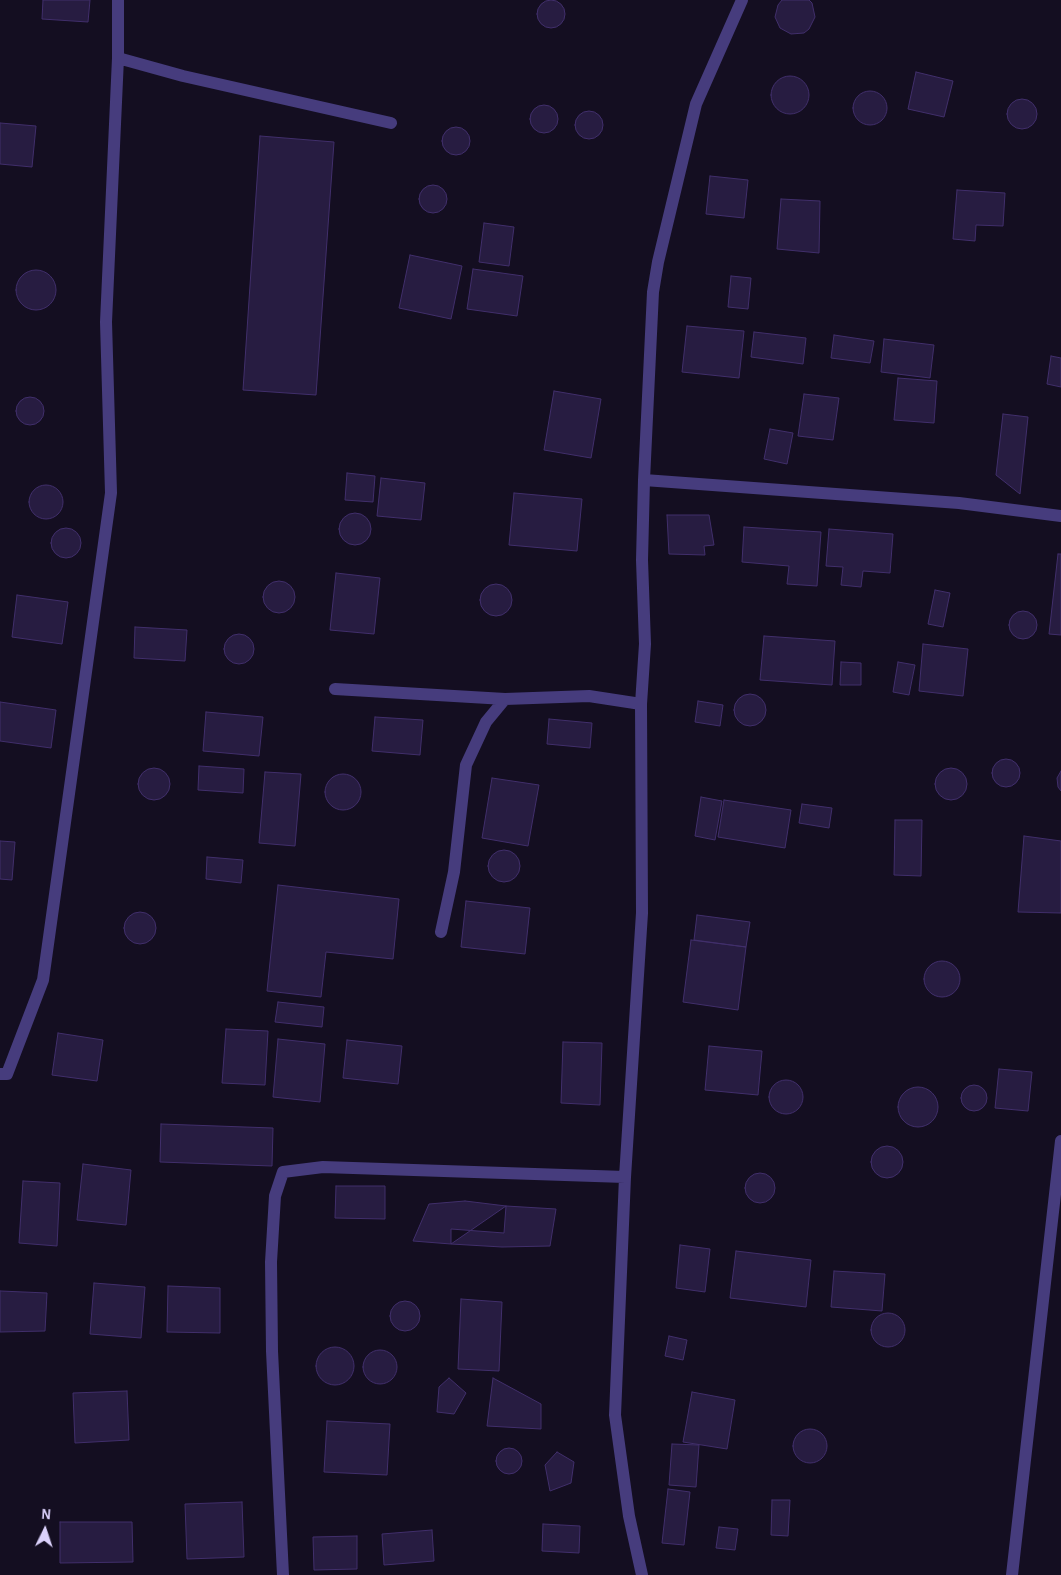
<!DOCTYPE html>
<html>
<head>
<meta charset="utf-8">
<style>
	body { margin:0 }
	#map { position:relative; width:1061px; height:1575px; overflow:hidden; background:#140e21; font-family:"Alegreya Sans",sans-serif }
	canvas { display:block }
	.north { position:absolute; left:20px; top:1505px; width:50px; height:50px; -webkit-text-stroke:4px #140e21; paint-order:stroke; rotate:4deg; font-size:14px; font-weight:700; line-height:20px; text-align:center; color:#dbd1fc }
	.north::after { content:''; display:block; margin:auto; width:18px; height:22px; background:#dbd1fc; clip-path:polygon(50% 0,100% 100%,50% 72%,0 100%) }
</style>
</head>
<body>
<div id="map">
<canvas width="1061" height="1575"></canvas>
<div class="north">N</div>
</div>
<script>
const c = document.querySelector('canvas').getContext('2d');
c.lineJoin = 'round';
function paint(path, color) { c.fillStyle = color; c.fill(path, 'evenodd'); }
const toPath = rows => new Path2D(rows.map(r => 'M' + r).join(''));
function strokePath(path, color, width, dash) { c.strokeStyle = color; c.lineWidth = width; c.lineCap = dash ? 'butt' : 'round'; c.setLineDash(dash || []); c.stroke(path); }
const building = toPath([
	'537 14a14 14 0 1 1 28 0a14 14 0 1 1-28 0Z',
	[43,0,90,0,88,22,42,19,43,0],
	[782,0,809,0,812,3,815,17,809,29,804,33,791,34,780,28,775,17,778,5,782,0],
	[916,72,953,81,944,117,908,109,916,72],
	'771 95a19 19 0 1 1 38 0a19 19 0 1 1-38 0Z',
	'853 108a17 17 0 1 1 34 0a17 17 0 1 1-34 0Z',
	'1007 114a15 15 0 1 1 30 0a15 15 0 1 1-30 0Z',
	'530 119a14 14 0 1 1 28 0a14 14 0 1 1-28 0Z',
	'575 125a14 14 0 1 1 28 0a14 14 0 1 1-28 0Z',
	[0,123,36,126,32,167,0,164,0,123],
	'442 141a14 14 0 1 1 28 0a14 14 0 1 1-28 0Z',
	[260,136,334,142,316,395,243,390,260,136],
	[710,176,748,180,744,218,706,214,710,176],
	'419 199a14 14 0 1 1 28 0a14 14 0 1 1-28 0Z',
	[957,190,1005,193,1003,226,976,225,975,241,953,239,957,190],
	[781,199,820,201,819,253,777,249,781,199],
	[484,223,514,227,509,266,479,262,484,223],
	[410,255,462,266,451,319,399,308,410,255],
	[473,269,523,276,517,316,467,309,473,269],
	'16 290a20 20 0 1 1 40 0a20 20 0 1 1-40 0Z',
	[731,276,751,278,748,309,728,307,731,276],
	[687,326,744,331,739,378,682,372,687,326],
	[754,332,806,338,803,364,751,357,754,332],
	[834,335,874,341,870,363,831,358,834,335],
	[884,339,934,345,930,378,881,372,884,339],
	[1051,356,1061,358,1061,387,1047,384,1051,356],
	[898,378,937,381,934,423,894,420,898,378],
	[554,391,601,399,591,458,544,450,554,391],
	[804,394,839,398,833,440,798,436,804,394],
	'16 411a14 14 0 1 1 28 0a14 14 0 1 1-28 0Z',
	[1003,414,1028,417,1020,494,996,475,1003,414],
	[770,429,793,433,787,464,764,459,770,429],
	[347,473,375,476,373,502,345,500,347,473],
	[381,478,425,483,421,520,377,516,381,478],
	'29 502a17 17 0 1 1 34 0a17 17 0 1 1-34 0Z',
	[514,493,582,499,577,551,509,545,514,493],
	'339 529a16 16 0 1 1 32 0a16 16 0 1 1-32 0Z',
	[667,515,709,515,714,545,704,546,705,555,669,554,667,515],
	[744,527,821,532,817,586,787,584,789,566,742,562,744,527],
	'51 543a15 15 0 1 1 30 0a15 15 0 1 1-30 0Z',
	[829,529,893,534,890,573,863,571,861,587,841,585,843,567,826,566,829,529],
	[1058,554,1061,554,1061,635,1049,634,1058,554],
	[336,573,380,578,374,634,330,630,336,573],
	'263 597a16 16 0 1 1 32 0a16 16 0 1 1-32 0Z',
	'480 600a16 16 0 1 1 32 0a16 16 0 1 1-32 0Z',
	[935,590,950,593,943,627,928,624,935,590],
	[17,595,68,602,62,644,12,637,17,595],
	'1009 625a14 14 0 1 1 28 0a14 14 0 1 1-28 0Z',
	[135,627,187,630,185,661,134,658,135,627],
	'224 649a15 15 0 1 1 30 0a15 15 0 1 1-30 0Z',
	[764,636,835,641,832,685,760,680,764,636],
	[923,644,968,649,963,696,919,691,923,644],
	[841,662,861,663,861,685,840,685,841,662],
	[898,662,915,665,909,695,893,692,898,662],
	'734 710a16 16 0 1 1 32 0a16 16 0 1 1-32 0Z',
	[698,701,723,705,720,726,695,722,698,701],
	[0,702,56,710,51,748,0,741,0,702],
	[206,712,263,717,259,756,203,751,206,712],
	[375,717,423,720,420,755,372,751,375,717],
	[549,719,592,723,590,748,547,744,549,719],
	'992 773a14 14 0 1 1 28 0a14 14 0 1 1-28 0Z',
	[199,766,244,769,243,793,198,790,199,766],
	'935 784a16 16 0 1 1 32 0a16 16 0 1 1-32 0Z',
	'138 784a16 16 0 1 1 32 0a16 16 0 1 1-32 0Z',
	[1061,771,1061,791,1058,787,1057,778,1061,771],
	[265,772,301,774,295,846,259,843,265,772],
	'325 792a18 18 0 1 1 36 0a18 18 0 1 1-36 0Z',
	[492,778,539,785,528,846,482,838,492,778],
	[701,797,722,801,715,840,695,836,701,797],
	[724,800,791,810,785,848,718,837,724,800],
	[802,804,832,808,829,828,799,823,802,804],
	[895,820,922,820,921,876,894,875,895,820],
	[1024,836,1061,841,1061,913,1018,912,1024,836],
	[0,841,15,842,12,880,0,879,0,841],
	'488 866a16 16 0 1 1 32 0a16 16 0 1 1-32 0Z',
	[207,857,243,860,241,883,206,879,207,857],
	[278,885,399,899,393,959,326,952,321,997,267,991,278,885],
	[466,901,530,908,525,954,461,947,466,901],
	'124 928a16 16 0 1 1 32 0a16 16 0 1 1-32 0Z',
	[697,915,750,922,746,947,694,940,697,915],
	[691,940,746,947,738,1010,683,1002,691,940],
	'924 979a18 18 0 1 1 36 0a18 18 0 1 1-36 0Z',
	[278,1002,324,1007,322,1027,275,1022,278,1002],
	[226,1029,268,1031,265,1085,222,1083,226,1029],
	[58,1033,103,1040,97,1081,52,1075,58,1033],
	[278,1039,325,1044,320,1102,273,1097,278,1039],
	[347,1040,402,1046,398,1084,343,1078,347,1040],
	[563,1042,602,1043,600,1105,561,1103,563,1042],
	[709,1046,762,1051,758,1095,705,1090,709,1046],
	[999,1069,1032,1072,1028,1111,995,1108,999,1069],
	'769 1097a17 17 0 1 1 34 0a17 17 0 1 1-34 0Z',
	'961 1098a13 13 0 1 1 26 0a13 13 0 1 1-26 0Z',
	'898 1107a20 20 0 1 1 40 0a20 20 0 1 1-40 0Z',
	[161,1124,273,1128,272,1166,160,1162,161,1124],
	'871 1162a16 16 0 1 1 32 0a16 16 0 1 1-32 0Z',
	[83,1164,131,1170,126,1225,77,1220,83,1164],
	'745 1188a15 15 0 1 1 30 0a15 15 0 1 1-30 0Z',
	[23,1181,60,1183,57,1246,19,1243,23,1181],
	[336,1186,385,1186,385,1219,335,1218,336,1186],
	[465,1201,506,1206,504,1233,451,1229,451,1244,413,1241,429,1204,465,1201],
	[506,1206,556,1209,550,1246,502,1247,451,1244,506,1206],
	[680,1245,710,1249,705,1292,676,1288,680,1245],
	[736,1251,811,1260,806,1307,730,1298,736,1251],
	[834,1271,885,1274,882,1311,831,1307,834,1271],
	[94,1283,145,1287,141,1338,90,1334,94,1283],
	[168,1286,220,1288,220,1333,167,1332,168,1286],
	[0,1291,47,1293,45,1331,0,1332,0,1291],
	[461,1299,502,1302,499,1371,458,1369,461,1299],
	'390 1316a15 15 0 1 1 30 0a15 15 0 1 1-30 0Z',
	'871 1330a17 17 0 1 1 34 0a17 17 0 1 1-34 0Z',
	[669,1336,687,1340,683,1360,665,1356,669,1336],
	'316 1366a19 19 0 1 1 38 0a19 19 0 1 1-38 0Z',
	'363 1367a17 17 0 1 1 34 0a17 17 0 1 1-34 0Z',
	[449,1378,466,1393,454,1414,437,1412,439,1387,449,1378],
	[493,1378,541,1404,541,1429,487,1426,493,1378],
	[127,1391,129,1440,75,1443,73,1393,127,1391],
	[692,1392,735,1400,727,1449,683,1442,692,1392],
	[327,1421,390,1424,387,1475,324,1472,327,1421],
	'793 1446a17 17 0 1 1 34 0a17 17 0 1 1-34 0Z',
	[672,1444,699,1445,696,1487,669,1485,672,1444],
	'496 1461a13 13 0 1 1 26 0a13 13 0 1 1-26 0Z',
	[557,1452,574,1462,571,1483,550,1491,545,1465,557,1452],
	[668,1489,690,1492,684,1545,662,1543,668,1489],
	[772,1500,790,1500,788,1536,771,1535,772,1500],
	[242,1502,244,1557,187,1559,185,1504,242,1502],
	[60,1522,132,1522,133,1562,60,1563,60,1522],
	[543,1524,580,1526,579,1553,542,1551,543,1524],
	[719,1527,738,1529,735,1550,716,1548,719,1527],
	[432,1530,434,1561,384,1565,382,1534,432,1530],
	[357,1536,357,1569,314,1570,313,1537,357,1536]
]);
paint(building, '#271c41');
strokePath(building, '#412f6b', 1);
strokePath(toPath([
	[118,58,183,76,391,123],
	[644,480,959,503,1061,516],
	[335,689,505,699],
	[441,932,454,872,466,765,486,722,505,699,589,696,641,704],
	[0,1074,7,1074,43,980,111,493,106,322,118,58,118,0],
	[283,1575,272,1351,271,1262,275,1196,283,1172,323,1167,625,1177],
	[642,1575,629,1516,615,1415,625,1177,642,913,641,704,645,644,642,560,644,480,653,292,658,262,696,104,742,0],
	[1012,1575,1061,1141]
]), '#463c7d', 12);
</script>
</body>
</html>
